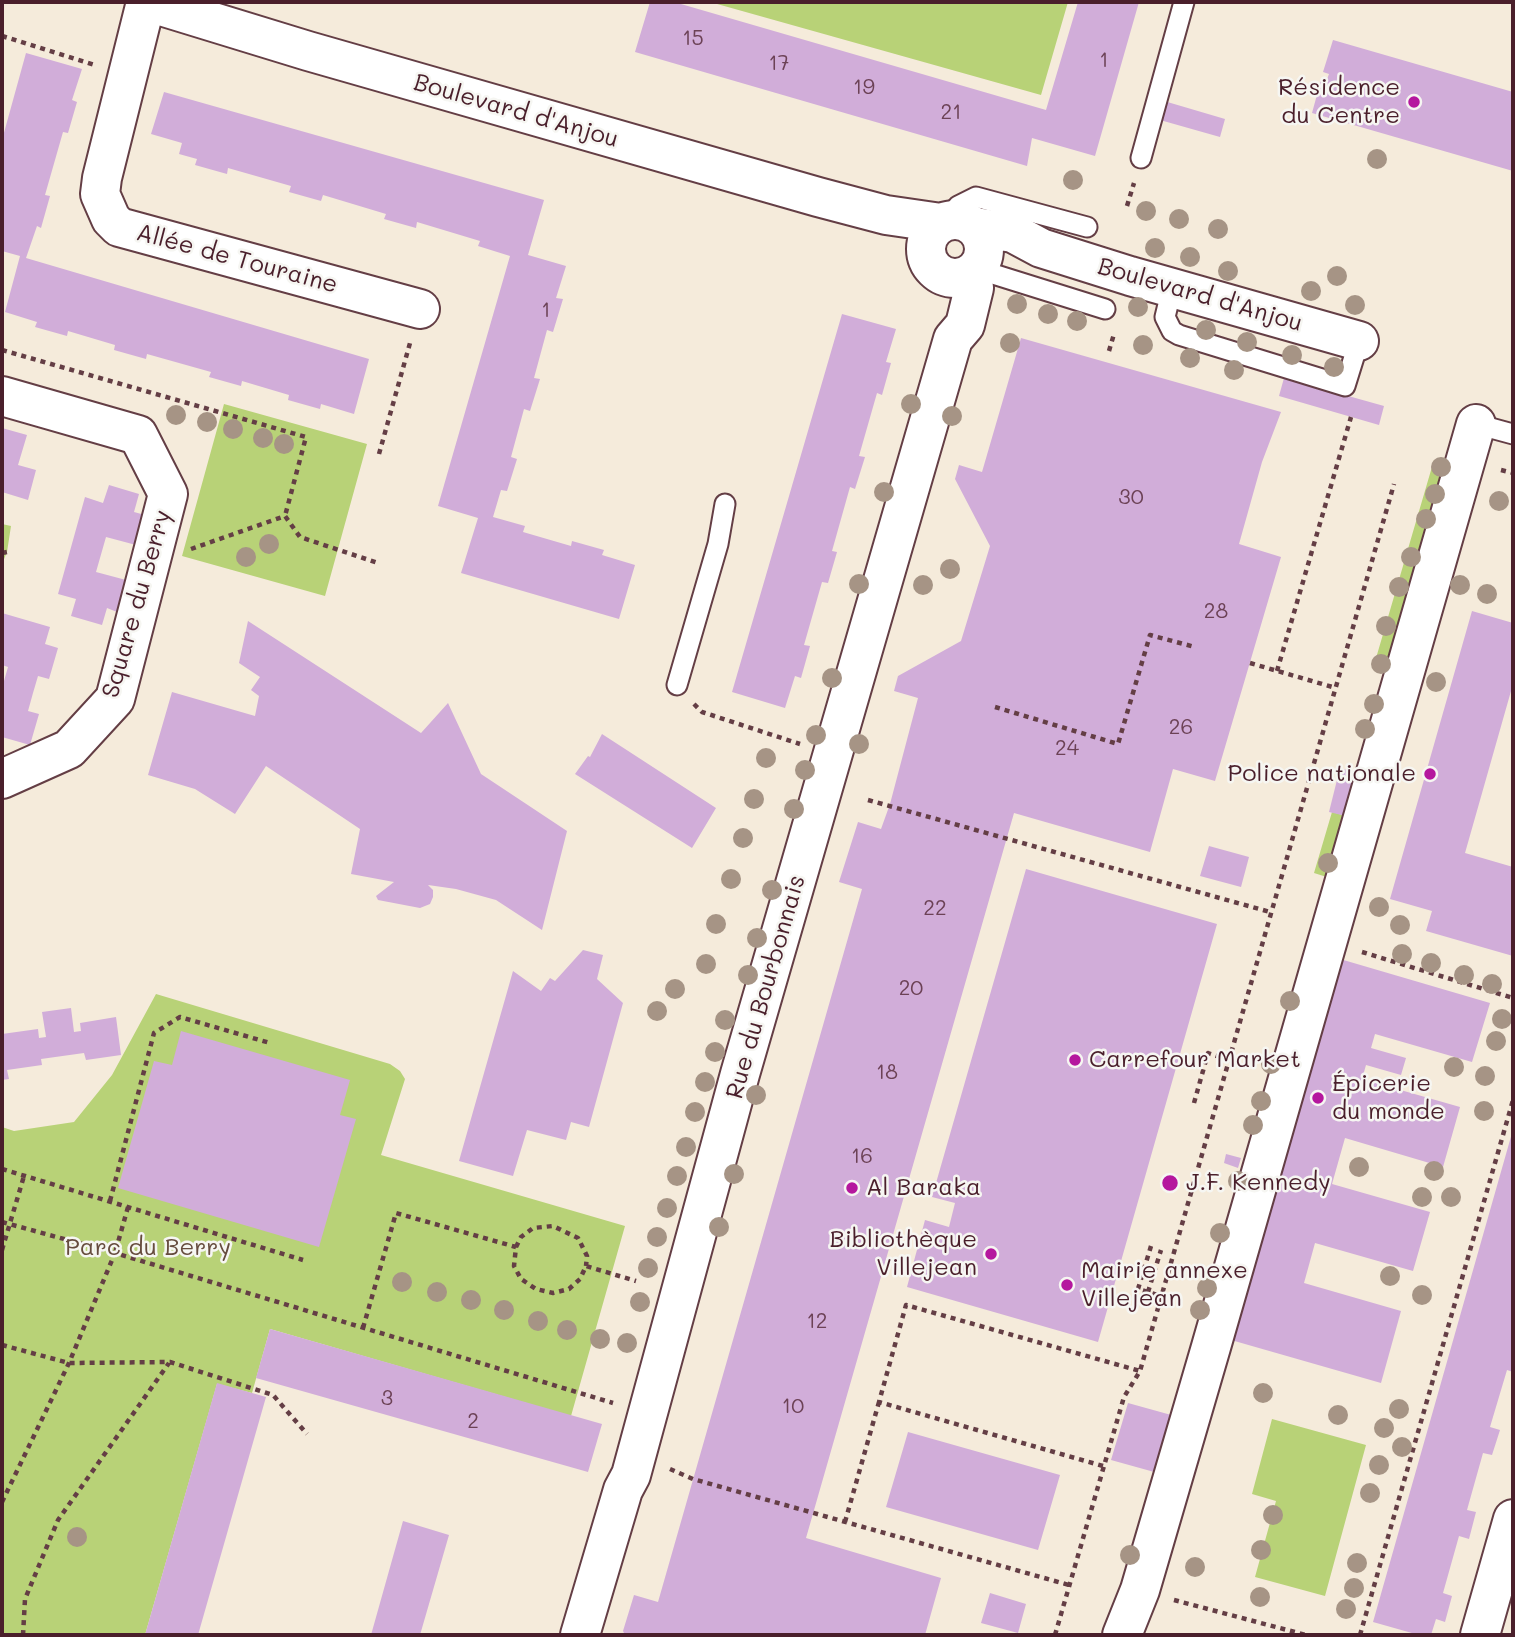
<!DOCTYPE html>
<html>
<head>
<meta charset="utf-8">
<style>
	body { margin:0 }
	#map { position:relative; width:1515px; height:1637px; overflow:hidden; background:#f5ebdb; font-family:Mali,sans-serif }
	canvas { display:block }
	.frame { position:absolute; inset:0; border:4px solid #4a1f2b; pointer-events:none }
</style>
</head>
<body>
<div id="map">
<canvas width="1515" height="1637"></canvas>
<div class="frame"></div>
</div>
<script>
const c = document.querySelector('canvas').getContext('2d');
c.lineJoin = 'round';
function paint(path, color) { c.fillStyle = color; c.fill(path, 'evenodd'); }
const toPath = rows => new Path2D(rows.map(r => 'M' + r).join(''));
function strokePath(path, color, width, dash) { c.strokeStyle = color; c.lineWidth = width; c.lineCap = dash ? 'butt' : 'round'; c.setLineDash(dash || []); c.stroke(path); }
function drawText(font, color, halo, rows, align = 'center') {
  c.font = font + ' Mali,sans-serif'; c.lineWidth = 5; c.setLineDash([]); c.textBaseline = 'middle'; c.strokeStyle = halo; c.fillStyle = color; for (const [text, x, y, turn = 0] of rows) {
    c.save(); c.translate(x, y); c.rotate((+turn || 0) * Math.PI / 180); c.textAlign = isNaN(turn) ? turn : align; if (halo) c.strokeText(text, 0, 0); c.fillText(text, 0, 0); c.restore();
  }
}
paint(toPath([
	[710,2,1068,2,1041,95],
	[224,404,367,444,325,596,182,556],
	[1434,460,1452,465,1393,670,1374,665],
	[2,524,11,526,7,552,2,564],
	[1332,812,1350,817,1333,879,1314,873],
	[156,994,390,1064,400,1071,405,1079,381,1155,625,1226,571,1416,270,1329,252,1393,217,1384,145,1635,2,1635,2,1127,14,1131,74,1122,112,1075],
	[1272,1419,1366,1445,1325,1596,1255,1577,1276,1501,1252,1494]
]), '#b8d277');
paint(toPath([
	[650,2,674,2,1046,110,1078,2,1139,2,1095,156,1032,138,1027,166,635,52],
	[1333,40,1513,92,1513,171,1312,113,1321,80,1326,82,1329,74,1323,72],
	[26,53,82,69,72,100,77,102,68,133,63,132,45,195,50,196,41,228,37,226,26,258,369,359,354,414,321,404,320,409,288,400,289,395,242,381,241,386,209,377,211,372,147,354,146,359,114,350,115,345,68,331,67,336,35,327,37,322,5,312,20,256,2,251,2,140],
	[164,92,544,200,528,255,566,266,556,298,563,299,553,332,547,330,534,378,540,379,530,411,524,409,511,457,517,459,507,491,501,490,493,517,525,526,523,532,571,546,572,541,604,550,602,555,635,565,619,619,461,573,478,518,438,506,510,256,478,246,480,241,417,222,416,228,384,219,386,214,323,195,321,201,289,192,291,186,228,168,227,174,195,165,197,159,179,154,182,143,151,134],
	[1164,101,1225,119,1220,137,1160,120],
	[842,314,896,329,886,362,891,363,882,395,877,393,859,456,865,457,855,489,850,487,832,551,837,552,828,583,822,582,804,645,810,646,801,678,795,676,785,708,732,692],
	[1021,338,1281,412,1262,462,1239,544,1281,557,1215,781,1173,769,1150,852,1014,813,806,1538,941,1578,925,1635,625,1635,623,1631,634,1595,658,1602,862,889,839,882,858,822,881,829,890,804,918,698,894,691,898,676,961,641,990,546,955,479,959,465,982,472],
	[1284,378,1384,406,1379,425,1279,396],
	[2,428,27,435,18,465,36,470,28,500,2,492],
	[109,485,139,494,134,512,145,515,136,545,106,537,96,572,126,580,117,612,107,608,102,625,71,616,76,599,58,594,85,497,103,503],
	[1472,611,1513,623,1513,684,1465,853,1513,867,1513,956,1426,931,1432,911,1390,899],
	[2,613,50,627,45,644,58,648,49,679,38,676,33,693,28,711,39,714,30,745,2,737,2,688,8,667,2,665],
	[248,621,421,733,448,703,481,774,567,831,542,930,496,900,456,889,428,885,433,890,433,897,430,904,420,908,378,900,376,896,394,882,351,874,360,829,266,766,235,814,195,789,148,775,172,692,255,716,259,696,251,690,260,677,239,663],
	[602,734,716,808,692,848,575,774,588,756,590,757],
	[1340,768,1363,774,1350,817,1329,812],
	[1209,846,1249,857,1241,887,1200,876],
	[1026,869,1217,924,1098,1342,907,1287,925,1220,949,1227,955,1203,932,1197],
	[583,950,603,955,597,979,623,1003,589,1127,571,1122,566,1140,527,1130,513,1176,459,1161,513,971,541,991,550,978,555,981],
	[1340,959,1490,1003,1472,1062,1375,1034,1371,1048,1406,1058,1401,1075,1366,1065,1362,1079,1460,1107,1443,1167,1345,1138,1332,1184,1430,1212,1413,1271,1315,1243,1304,1283,1401,1311,1381,1383,1231,1340],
	[71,1008,74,1032,81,1031,80,1023,116,1017,121,1055,86,1060,84,1053,41,1059,42,1065,7,1070,9,1079,2,1080,2,1034,38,1029,39,1038,46,1037,42,1012],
	[181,1031,350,1080,340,1115,356,1119,319,1247,118,1188,154,1061,172,1065],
	[1512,1133,1513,1372,1507,1370,1490,1427,1500,1430,1492,1455,1483,1453,1467,1510,1476,1512,1469,1539,1459,1536,1443,1593,1452,1596,1445,1622,1436,1619,1431,1635,1419,1635,1373,1622],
	[1226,1154,1241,1158,1238,1168,1224,1163],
	[270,1329,602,1424,588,1472,256,1378],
	[217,1383,266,1397,198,1635,145,1635],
	[1128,1403,1182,1418,1165,1475,1111,1460],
	[908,1432,1060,1475,1038,1550,886,1507],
	[403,1521,449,1535,420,1635,371,1635],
	[990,1593,1026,1604,1018,1633,981,1623]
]), '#d1add9');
const lane = toPath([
	[1141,158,1184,2],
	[947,221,958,206,976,197,1087,227],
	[977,269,1105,309],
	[1172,288,1165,317,1172,331,1179,335,1345,386,1359,341],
	[1476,424,1513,434],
	[677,685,718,544,725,504]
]);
const street = toPath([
	[146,2,102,178,100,194,111,219,119,227,420,309],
	[2,396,138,435,168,494,115,699,69,749,2,779],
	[580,1635,623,1490,631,1475,740,1074,953,339,965,325,974,288,972,274],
	[1122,1635,1140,1590,1211,1347,1476,424],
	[1480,1635,1513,1519]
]);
const secondary = toPath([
	[148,2,308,51,818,197,886,215,941,223],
	'926 249a29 29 0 1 1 58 0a29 29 0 1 1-58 0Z',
	[975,227,1013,233,1041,248,1130,276,1359,341]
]);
strokePath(lane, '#643e45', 23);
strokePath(street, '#643e45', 42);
strokePath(secondary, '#643e45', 42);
strokePath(toPath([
	[2,36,95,65],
	[1127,206,1134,183],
	[2,350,306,437,285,516],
	[1109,351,1114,334],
	[379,454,410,343],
	[1501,470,1513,473],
	[191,549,285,516,300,537,378,563],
	[2,553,7,552],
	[1250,663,1336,688],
	[1277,671,1351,417],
	[694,704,702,712,800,744],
	[995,707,1118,744,1150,635,1195,647],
	[868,800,1270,912],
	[1362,952,1513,998],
	[1194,1103,1208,1053,1228,1060],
	[2,1169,303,1260],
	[110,1201,154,1033,180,1017,270,1043],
	[2,1222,115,1253,128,1207],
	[1151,1246,1138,1289,1161,1296],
	[516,1247,521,1237,533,1228,553,1226,578,1238,587,1256,586,1266],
	[2,1250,24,1176],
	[1148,1292,1161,1250],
	[363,1328,396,1213,516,1247,514,1266,521,1279,536,1289,553,1293,569,1289,580,1279,586,1266,636,1281],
	[2,1345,69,1363,170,1362,273,1395,307,1434],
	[1103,1466,879,1402,906,1305,1140,1371],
	[670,1469,693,1479,1069,1585],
	[2,1502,69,1363,115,1253,613,1403],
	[845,1522,879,1402],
	[1174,1600,1306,1635],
	[23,1635,25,1599,58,1520,169,1363],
	[1055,1635,1124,1397,1140,1371,1394,484],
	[1360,1635,1513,1100]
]), '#643e45', 4.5, [5, 5]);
strokePath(lane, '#fff', 19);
strokePath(street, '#fff', 38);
strokePath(secondary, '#fff', 38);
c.fillStyle = '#a69485';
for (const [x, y] of [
	[1377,159],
	[1073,180],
	[1146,211],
	[1179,219],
	[1218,229],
	[1155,248],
	[1190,257],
	[1228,271],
	[1337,276],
	[1311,291],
	[1017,304],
	[1355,305],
	[1138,307],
	[1048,314],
	[1077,321],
	[1206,330],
	[1247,342],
	[1010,343],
	[1143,345],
	[1292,355],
	[1190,358],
	[1334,367],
	[1234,370],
	[911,404],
	[176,415],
	[952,416],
	[207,422],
	[233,429],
	[263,438],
	[284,444],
	[1441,467],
	[884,492],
	[1435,494],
	[1499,501],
	[1426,519],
	[269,544],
	[246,557],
	[1411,557],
	[950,569],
	[859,584],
	[923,585],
	[1460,585],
	[1399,587],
	[1487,594],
	[1386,626],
	[1381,664],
	[832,678],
	[1436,682],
	[1374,704],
	[1365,729],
	[816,735],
	[859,744],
	[766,758],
	[805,770],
	[754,799],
	[794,809],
	[743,838],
	[1328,863],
	[731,879],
	[772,890],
	[1379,907],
	[716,924],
	[1400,925],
	[757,938],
	[1402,954],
	[1431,963],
	[706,964],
	[748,975],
	[1464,975],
	[1492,984],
	[675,989],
	[1290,1001],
	[657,1011],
	[1502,1019],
	[725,1020],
	[1496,1041],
	[715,1052],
	[1271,1064],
	[1454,1067],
	[1485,1076],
	[705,1082],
	[756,1095],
	[1261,1101],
	[1484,1111],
	[695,1112],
	[1253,1125],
	[686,1147],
	[1359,1167],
	[1434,1171],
	[734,1174],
	[677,1176],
	[1238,1181],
	[1422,1197],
	[1451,1197],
	[667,1208],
	[719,1227],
	[1220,1233],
	[657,1237],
	[648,1268],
	[1390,1276],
	[402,1282],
	[1207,1288],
	[437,1292],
	[1422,1295],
	[471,1300],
	[640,1302],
	[504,1310],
	[1200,1310],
	[538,1321],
	[567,1330],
	[600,1339],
	[627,1343],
	[1263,1393],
	[1399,1409],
	[1338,1415],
	[1384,1428],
	[1402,1447],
	[1379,1465],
	[1370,1493],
	[1273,1515],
	[77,1537],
	[1261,1550],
	[1130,1555],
	[1357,1563],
	[1195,1567],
	[1354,1588],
	[1260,1597],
	[1346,1609]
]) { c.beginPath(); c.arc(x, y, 10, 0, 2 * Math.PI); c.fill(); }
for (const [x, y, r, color] of [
	[1414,102,7,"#b5179e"],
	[1430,774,7,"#b5179e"],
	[1075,1060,7,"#b5179e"],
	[1318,1098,7,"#b5179e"],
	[1170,1183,9,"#b5179e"],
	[852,1188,7,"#b5179e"],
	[991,1254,7,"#b5179e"],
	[1067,1285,7,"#b5179e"]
]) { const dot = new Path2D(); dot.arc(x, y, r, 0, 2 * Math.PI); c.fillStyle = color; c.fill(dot); strokePath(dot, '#f6f6f2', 2.5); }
drawText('21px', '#6c4256', null, [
	["15",693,39],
	["1",1104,61],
	["17",779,64],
	["19",864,88],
	["21",951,113],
	["1",546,311],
	["30",1131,498],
	["28",1216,612],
	["26",1181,728],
	["24",1067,749],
	["22",935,909],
	["20",911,989],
	["18",887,1073],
	["16",862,1157],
	["12",817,1322],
	["3",387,1399],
	["10",793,1407],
	["2",473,1422]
]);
drawText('24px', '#4a1f2b', '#f6f6f2', [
	["Résidence",1400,88,"right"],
	["du Centre",1400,116,"right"],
	["Police nationale",1416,774,"right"],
	["Carrefour Market",1089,1060],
	["Épicerie",1332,1084],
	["du monde",1332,1112],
	["J.F. Kennedy",1186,1183],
	["Al Baraka",866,1188],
	["Bibliothèque",977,1240,"right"],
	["Villejean",977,1268,"right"],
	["Mairie annexe",1081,1271],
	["Villejean",1081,1299]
], 'left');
drawText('24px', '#4a1f2b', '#f6f6f2', [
	["Boulevard d'Anjou",516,111,16],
	["Allée de Touraine",237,259,15],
	["Boulevard d'Anjou",1200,295,16],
	["Square du Berry",137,604,-74],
	["Rue du Bourbonnais",766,987,-74]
]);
drawText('24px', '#664c3e', '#f6f6f2', [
	["Parc du Berry",148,1248]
]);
</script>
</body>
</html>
